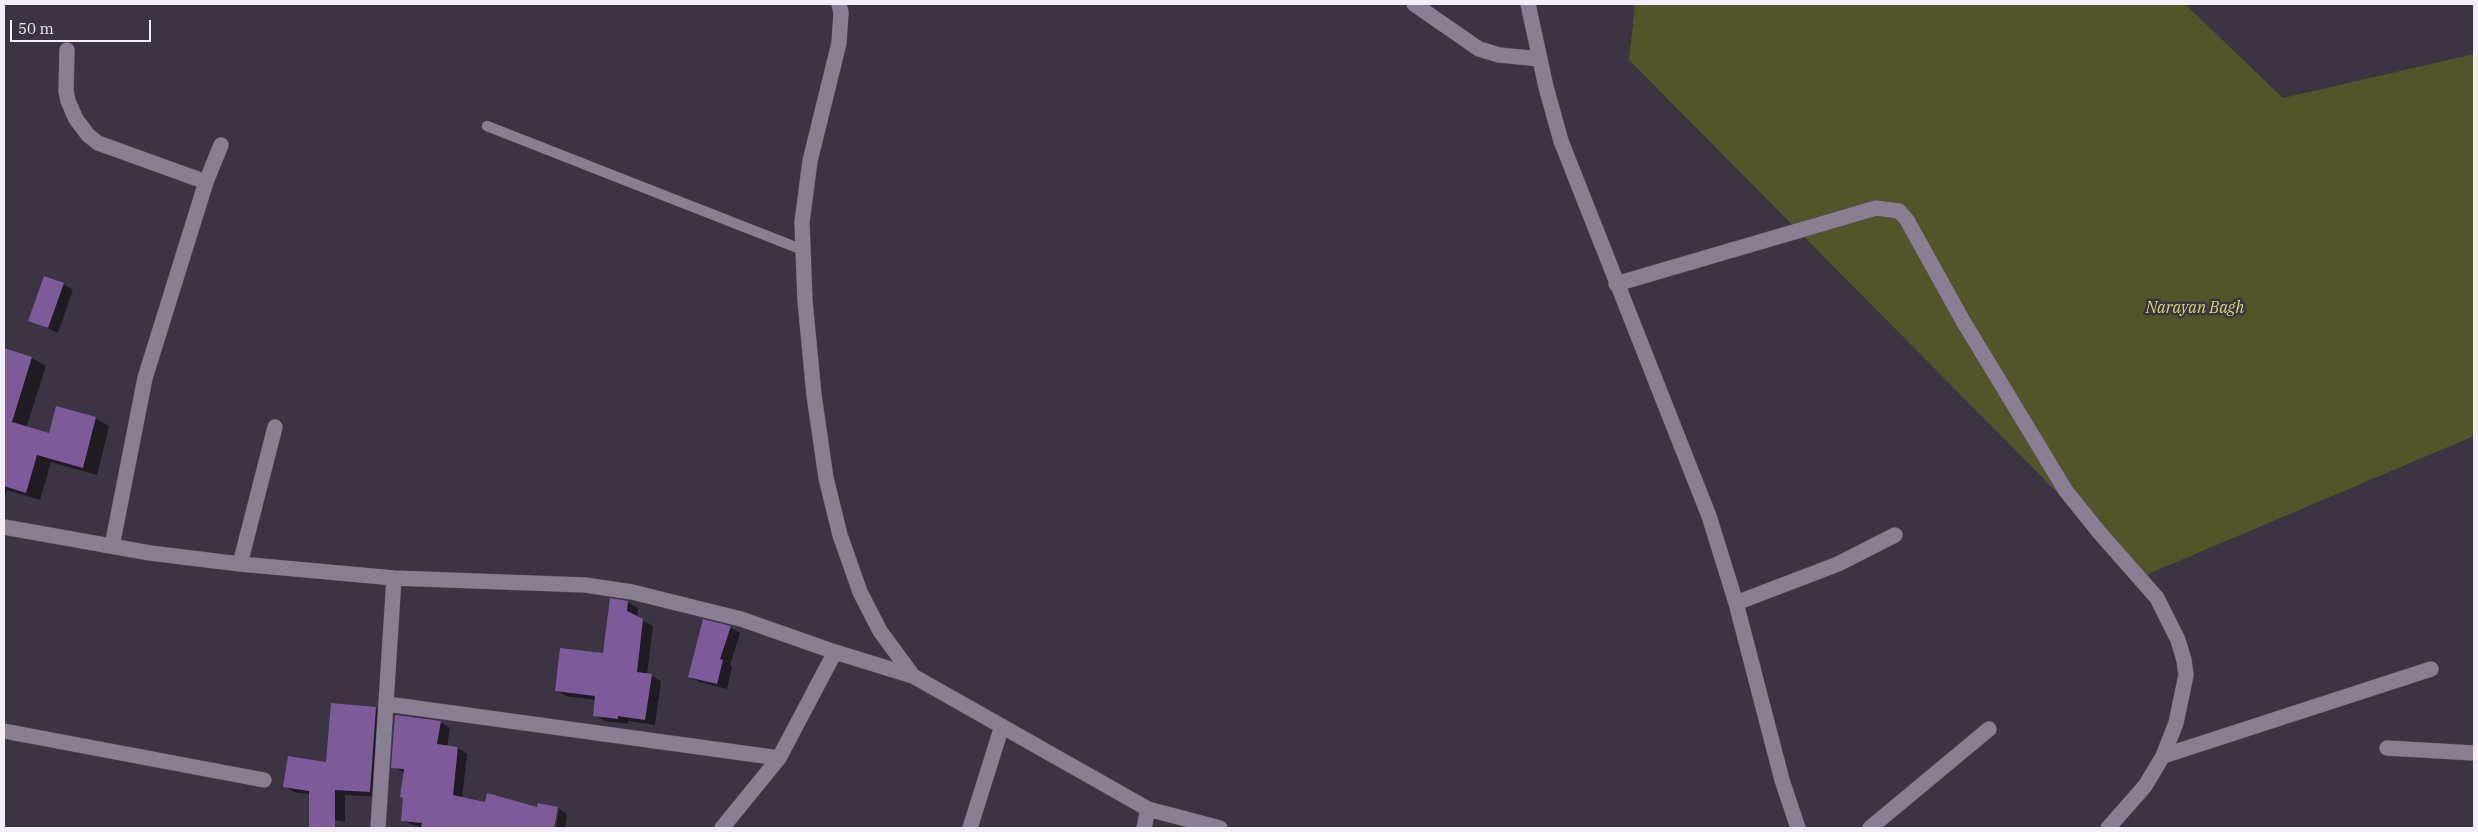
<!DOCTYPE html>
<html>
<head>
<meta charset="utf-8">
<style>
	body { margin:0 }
	#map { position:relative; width:2478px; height:832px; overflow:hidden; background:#3c3343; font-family:"IBM Plex Serif",serif }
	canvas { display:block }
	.frame { position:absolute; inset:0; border:5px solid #f3edf8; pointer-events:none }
	.scale { position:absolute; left:10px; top:20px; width:141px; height:22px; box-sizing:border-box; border:2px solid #f3edf8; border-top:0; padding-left:6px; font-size:15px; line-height:18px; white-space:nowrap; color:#f3edf8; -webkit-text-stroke:4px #3c3343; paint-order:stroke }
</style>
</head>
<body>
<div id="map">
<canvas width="2478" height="832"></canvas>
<div class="frame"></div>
<div class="scale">50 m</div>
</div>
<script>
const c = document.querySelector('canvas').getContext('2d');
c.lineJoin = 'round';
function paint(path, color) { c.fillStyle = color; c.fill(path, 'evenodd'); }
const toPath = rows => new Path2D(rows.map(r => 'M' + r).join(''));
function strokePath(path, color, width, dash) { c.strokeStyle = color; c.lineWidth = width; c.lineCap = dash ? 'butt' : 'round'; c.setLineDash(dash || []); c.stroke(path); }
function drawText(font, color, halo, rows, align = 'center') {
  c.font = font + ' "IBM Plex Serif",serif'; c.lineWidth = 5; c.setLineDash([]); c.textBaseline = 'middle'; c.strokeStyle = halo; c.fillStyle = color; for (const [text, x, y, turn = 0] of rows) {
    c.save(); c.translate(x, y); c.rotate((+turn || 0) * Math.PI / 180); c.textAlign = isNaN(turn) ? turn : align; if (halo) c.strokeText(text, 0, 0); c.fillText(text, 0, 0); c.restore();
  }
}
paint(toPath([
	[1635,4,2185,4,2283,98,2474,54,2474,436,2141,577,1629,60]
]), '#515528');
paint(toPath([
	[63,284,73,290,58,333,29,320],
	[4,349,32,358,46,366,26,428,50,435,95,418,109,426,97,475,51,462,40,500,7,490,4,500],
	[611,600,628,602,638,608,637,617,653,626,647,674,661,681,655,725,628,721,628,724,605,721,595,715,596,700,566,696,556,690,604,654],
	[730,627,740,633,730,665,732,667,727,689,699,682,690,677],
	[332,705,376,708,386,714,379,797,345,795,345,822,320,817,310,794,294,792,284,786,327,764],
	[440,722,450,728,447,747,458,748,467,754,462,798,486,804,538,808,539,805,558,808,567,814,565,828,556,828,559,810,556,810,553,828,422,828,403,821,405,773,393,767]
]), '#0007');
paint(toPath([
	[44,276,64,283,48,328,28,321],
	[4,348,32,357,12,422,49,433,56,406,96,417,83,468,37,455,26,493,4,486],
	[610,598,628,601,627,611,643,619,637,672,652,674,645,720,618,716,618,719,593,716,595,696,555,691,560,648,603,653],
	[703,619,731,626,720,659,723,660,717,684,688,677],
	[331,703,376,707,370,792,335,790,335,828,309,828,309,791,283,787,288,756,326,762],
	[395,715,441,721,437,744,458,747,453,795,485,802,487,793,537,807,538,803,558,807,554,828,421,828,422,823,401,821,403,798,400,797,404,769,391,768]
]), '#7d5b9b');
const lane = toPath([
	[487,126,803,250]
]);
const street = toPath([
	[839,4,841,13,839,43,810,161,802,222,805,301,814,395,826,478,840,535,860,592,880,631,913,676,1148,809,1220,828],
	[1414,4,1479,49,1499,55,1540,59],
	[1528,4,1546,87,1561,141,1709,516,1736,603,1782,780,1798,828],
	[67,50,66,91,68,101,76,119,88,135,98,143,206,182],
	[1616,284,1876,208,1899,211,1907,220,1963,321,2066,491,2099,532,2157,598,2178,640,2184,660,2186,675,2176,723,2163,756,2145,786,2108,828],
	[4,527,150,553,240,564,394,578,585,585,632,592,741,619,835,652,913,676],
	[112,546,145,378,206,182,221,145],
	[240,564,275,427],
	[1736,603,1838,564,1895,535],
	[387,704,779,758],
	[4,731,264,780],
	[2387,748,2474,753],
	[2163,756,2431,669],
	[378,828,394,578],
	[722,828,779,758,835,652],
	[970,828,1002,726],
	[1144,828,1148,809],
	[1870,828,1989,729]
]);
strokePath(lane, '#59515f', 11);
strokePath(street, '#59515f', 16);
strokePath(lane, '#8a7f92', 10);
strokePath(street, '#8a7f92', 15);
drawText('italic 16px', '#d0db6e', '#3c3343', [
	["Narayan Bagh",2195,308]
]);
</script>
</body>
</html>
